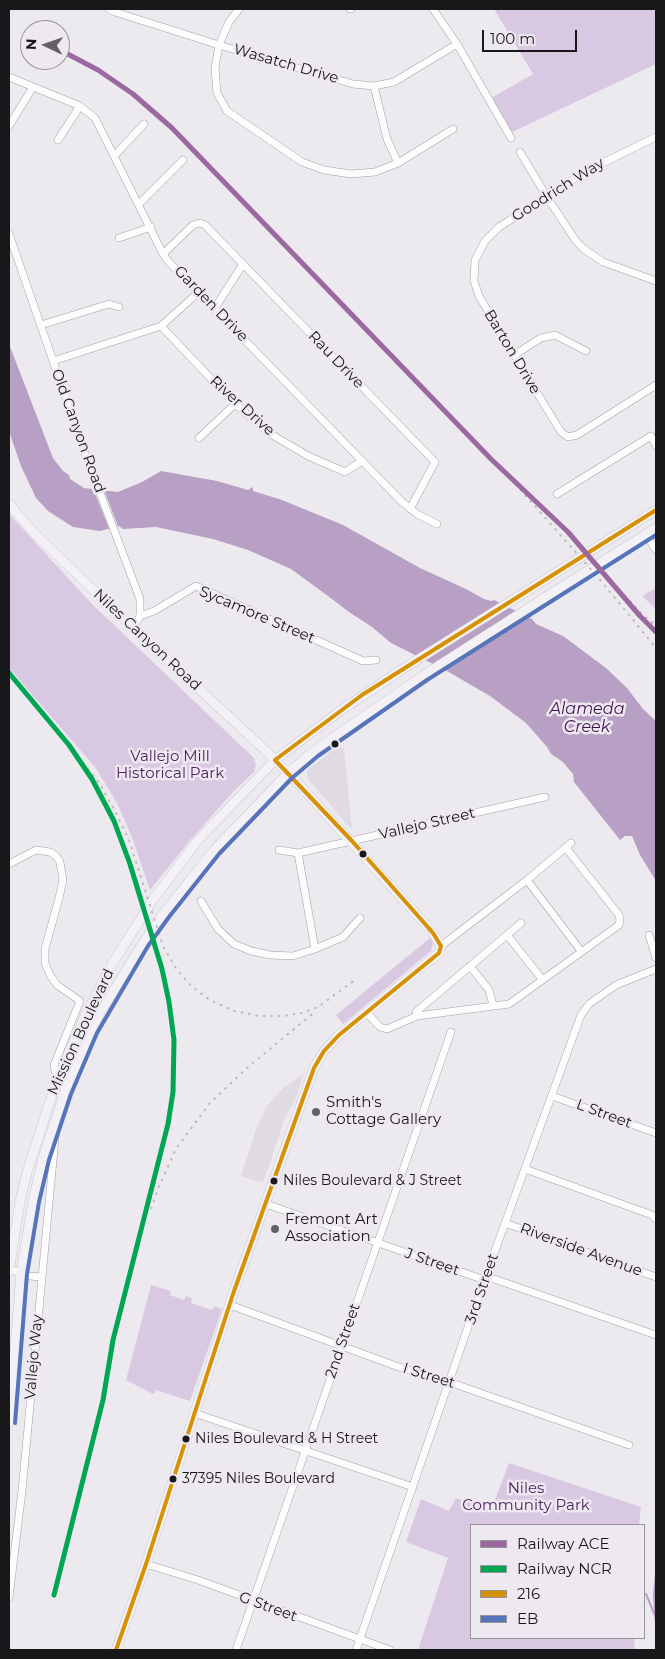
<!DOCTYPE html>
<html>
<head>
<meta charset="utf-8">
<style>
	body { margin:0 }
	#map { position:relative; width:665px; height:1659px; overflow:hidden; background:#edeaef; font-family:Montserrat,sans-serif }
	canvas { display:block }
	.frame { position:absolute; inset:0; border:10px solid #181719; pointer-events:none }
	.legend { position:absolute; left:470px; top:1524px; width:175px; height:115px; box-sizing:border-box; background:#eee9f0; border:1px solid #98959a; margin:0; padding:6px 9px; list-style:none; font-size:15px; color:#181719 }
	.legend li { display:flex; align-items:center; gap:10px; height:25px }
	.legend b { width:25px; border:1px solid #98959a }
	.north { position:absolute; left:20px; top:20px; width:50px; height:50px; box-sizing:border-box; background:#eee9f0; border:1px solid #98959a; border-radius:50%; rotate:273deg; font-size:14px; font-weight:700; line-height:20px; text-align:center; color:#181719 }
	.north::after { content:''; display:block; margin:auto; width:18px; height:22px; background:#636164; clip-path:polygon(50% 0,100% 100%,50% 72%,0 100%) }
	.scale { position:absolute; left:482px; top:30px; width:95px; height:22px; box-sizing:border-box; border:2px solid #181719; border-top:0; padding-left:6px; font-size:15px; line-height:18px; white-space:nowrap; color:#181719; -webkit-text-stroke:4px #eee9f0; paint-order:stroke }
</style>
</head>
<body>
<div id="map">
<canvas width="665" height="1659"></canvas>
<div class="frame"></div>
<ul class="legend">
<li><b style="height:6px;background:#9b68a0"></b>Railway ACE</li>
<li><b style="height:6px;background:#00a651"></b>Railway NCR</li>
<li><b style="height:6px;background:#d69104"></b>216</li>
<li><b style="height:6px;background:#5674b9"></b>EB</li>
</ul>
<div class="north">N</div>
<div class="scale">100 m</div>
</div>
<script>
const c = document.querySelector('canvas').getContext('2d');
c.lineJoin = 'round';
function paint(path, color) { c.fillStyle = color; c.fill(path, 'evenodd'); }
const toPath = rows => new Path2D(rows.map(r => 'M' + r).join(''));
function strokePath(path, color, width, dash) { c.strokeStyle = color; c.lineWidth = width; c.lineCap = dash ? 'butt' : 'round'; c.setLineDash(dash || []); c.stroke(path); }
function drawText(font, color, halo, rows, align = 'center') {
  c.font = font + ' Montserrat,sans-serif'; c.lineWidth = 5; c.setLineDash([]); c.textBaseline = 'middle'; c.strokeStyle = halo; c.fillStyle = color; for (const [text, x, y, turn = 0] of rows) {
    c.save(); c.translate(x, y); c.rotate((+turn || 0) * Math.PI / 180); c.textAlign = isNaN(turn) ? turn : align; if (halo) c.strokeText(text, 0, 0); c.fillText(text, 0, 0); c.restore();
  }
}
paint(toPath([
	[337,747,344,748,352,830,307,778,307,771,311,767],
	[304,1073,295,1100,285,1118,263,1183,241,1176,257,1126,267,1106,283,1088]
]), '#e0dae3');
paint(toPath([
	[494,9,656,9,656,64,510,133,491,98,533,74],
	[9,514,93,605,254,758,256,765,254,772,234,791,192,838,150,890,132,837,117,803,95,767,9,668],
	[656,588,656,609,642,596],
	[430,938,433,943,431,951,343,1024,336,1015],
	[151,1285,171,1291,170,1295,184,1300,186,1296,192,1298,191,1303,212,1310,214,1306,222,1309,190,1401,156,1390,154,1394,151,1393,126,1380],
	[509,1463,641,1507,639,1525,471,1525,471,1638,634,1638,635,1650,418,1650,448,1558,406,1542,421,1499,449,1511,456,1498,491,1510]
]), '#d9c8e1');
paint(toPath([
	[9,344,53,458,63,471,69,475,70,479,84,488,118,492,142,482,161,471,217,481,248,490,253,487,253,491,282,500,343,525,420,568,466,589,484,599,491,601,494,600,532,619,536,624,563,636,606,668,627,688,643,709,656,721,656,881,640,855,632,836,625,836,620,840,574,782,573,774,563,762,551,754,547,747,526,723,490,696,447,671,391,643,372,627,349,612,328,596,291,569,248,550,213,539,156,527,123,529,119,526,100,531,73,527,48,511,36,498,21,466,9,431],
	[656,1561,656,1639,653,1595]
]), '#b89fc4');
paint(toPath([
	[92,486,103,487,119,529,110,531]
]), '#edeaef');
strokePath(toPath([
	[646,1594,656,1618]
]), '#b89fc4', 2);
const minor = toPath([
	[109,9,115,12,219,45,353,84,374,86,394,82,457,44],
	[239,9,229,22,219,45,215,68,217,93,227,111,302,162,324,170,351,174,375,172,398,163,453,129],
	[350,9,351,9],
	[433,9,457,44,511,138],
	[9,77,80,106,95,118,163,254,168,261,402,502,417,514,437,524],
	[374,86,387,139,398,163],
	[9,126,33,87],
	[656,137,584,172,547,197,499,227,485,241,475,260,474,281,479,296,514,355,561,432,568,437,577,435,656,385],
	[58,140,80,106],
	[520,152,547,197,576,241,584,249,603,262,656,281],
	[115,155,144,124],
	[139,204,183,160],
	[9,234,85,453,140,599,140,616,133,628],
	[119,238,151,227],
	[163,254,193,225,200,223,205,225,435,462,410,509],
	[215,308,243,264],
	[41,325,109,304,119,307],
	[161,326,235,404,269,433,308,456,345,472,362,461],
	[514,355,541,338,555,335,586,351],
	[53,361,161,326,199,292],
	[199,438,235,404],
	[557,494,651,436,656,446],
	[646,535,656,550],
	[140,616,154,611,196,586,363,661,376,660],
	[279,850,298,853,545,797],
	[298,853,315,949],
	[9,864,36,850,50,852,56,856,60,862,63,880,59,898,45,949,45,963,50,975,57,985,80,1001,54,1065,55,1071,59,1074,65,1092],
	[527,880,581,951],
	[201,901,218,929,234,944,251,951,270,955,293,956,315,949,343,937,360,918],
	[507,935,542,979],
	[649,935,656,958],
	[441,946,527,880,571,843],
	[470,966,489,990,493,1005],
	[366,1012,380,1027,387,1029,417,1016,509,1004,619,925,620,920,619,915,566,848],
	[417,1016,416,1012,521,923],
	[552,1096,656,1133],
	[525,1169,652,1215,656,1219],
	[266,1204,479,1278,494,1279,656,1335],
	[505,1223,656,1277],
	[9,1269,29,1276,42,1277],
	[230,1305,396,1366,449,1382,629,1445],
	[194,1413,413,1487],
	[146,1564,198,1580,390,1650],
	[9,1597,22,1491,56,1128],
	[236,1650,451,1032],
	[356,1650,485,1278,581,1015,589,1004,616,985,656,969]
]);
const major = toPath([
	[9,504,33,532,133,628,265,750,297,782,427,926],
	[9,1272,20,1201,28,1169,50,1101,67,1057,85,1016,112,964,152,901,198,840,275,760,340,711,406,667,656,510],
	[9,1423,21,1273,33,1201,43,1158,65,1092,91,1030,101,1011,143,943,164,913,214,850,288,773,314,751,424,675,549,595,656,528],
	[116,1650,146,1564,233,1294,314,1068,324,1051,339,1035,439,953,441,946,433,933]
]);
strokePath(minor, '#a2a0a3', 8);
strokePath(major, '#cac9cb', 10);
strokePath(minor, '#fcfcfd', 7);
strokePath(major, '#f4f1f6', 9);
strokePath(toPath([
	[510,478,602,582,656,648],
	[609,579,643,615,656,626],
	[69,745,99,783,114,809,129,840,163,946,177,970,191,986,210,1000,234,1011,259,1016,283,1016,302,1013,318,1007,355,980],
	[151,1209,159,1186,176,1149,209,1104,248,1067,316,1011]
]), '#bcbabc', 2, [2.5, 5]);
strokePath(toPath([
	[116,1650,146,1564,233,1294,314,1068,324,1051,339,1035,439,953,441,946,433,933,352,841,275,760,362,695,656,510]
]), '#d69104', 4);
strokePath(toPath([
	[15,1423,27,1274,39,1202,49,1160,71,1094,97,1033,148,946,169,917,219,854,292,778,318,756,427,680,656,535]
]), '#5674b9', 4);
strokePath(toPath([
	[60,50,98,70,133,94,172,128,491,459,568,532,640,616,656,632]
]), '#9b68a0', 5);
strokePath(toPath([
	[9,673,69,745,92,779,114,821,130,864,162,969,169,1002,174,1040,173,1092,168,1124,113,1340,103,1400,54,1595]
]), '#00a651', 5);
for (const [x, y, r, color] of [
	[335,744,4.5,"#181719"],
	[363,854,4.5,"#181719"],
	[316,1112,5,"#636164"],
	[274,1181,4.5,"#181719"],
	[275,1229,5,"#636164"],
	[186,1439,4.5,"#181719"],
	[173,1479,4.5,"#181719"]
]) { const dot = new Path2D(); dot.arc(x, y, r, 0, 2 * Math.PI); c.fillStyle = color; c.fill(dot); strokePath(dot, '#eee9f0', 2); }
drawText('14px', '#181719', '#eee9f0', [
	["Niles Boulevard & J Street",283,1181],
	["Niles Boulevard & H Street",195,1439],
	["37395 Niles Boulevard",182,1479]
], 'left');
drawText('15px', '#181719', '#eee9f0', [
	["Wasatch Drive",286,64,16],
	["Goodrich Way",558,190,-32],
	["Garden Drive",211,304,46],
	["Barton Drive",512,352,59],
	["Rau Drive",336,360,46],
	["River Drive",242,406,42],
	["Old Canyon Road",78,431,70],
	["Sycamore Street",257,615,23],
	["Niles Canyon Road",147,640,43],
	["Vallejo Street",427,824,-13],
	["Mission Boulevard",81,1032,-65],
	["L Street",604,1114,20],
	["Riverside Avenue",581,1250,20],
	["J Street",432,1262,19],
	["3rd Street",482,1289,-71],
	["2nd Street",343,1341,-71],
	["Vallejo Way",34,1357,-85],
	["I Street",429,1376,17],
	["G Street",268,1607,20]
]);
drawText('15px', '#4f2260', '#eee9f0', [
	["Vallejo Mill",170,757],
	["Historical Park",170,774],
	["Niles",526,1489],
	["Community Park",526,1506]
]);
drawText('15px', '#181719', '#eee9f0', [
	["Smith's",326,1103],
	["Cottage Gallery",326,1120],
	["Fremont Art",285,1220],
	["Association",285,1237]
], 'left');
drawText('italic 16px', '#3e104f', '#eee9f0', [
	["Alameda",587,709],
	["Creek",587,727]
]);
</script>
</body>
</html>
